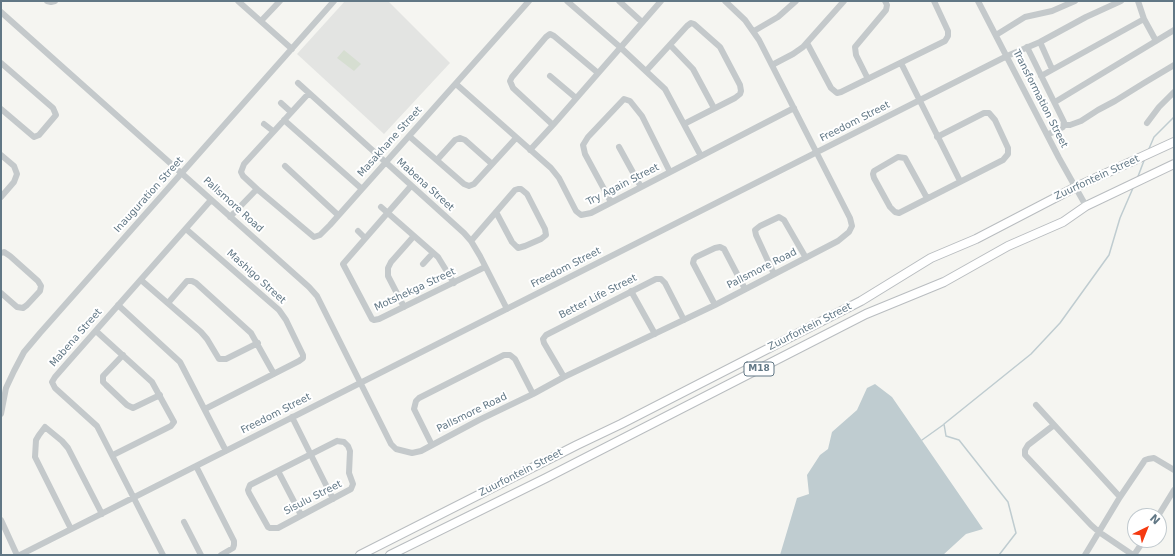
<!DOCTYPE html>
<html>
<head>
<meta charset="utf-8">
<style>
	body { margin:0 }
	#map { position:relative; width:1175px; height:556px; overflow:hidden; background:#f5f5f1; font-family:"DejaVu Sans",sans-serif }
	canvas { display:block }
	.frame { position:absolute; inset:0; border:2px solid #617785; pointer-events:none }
	.north { position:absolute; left:1127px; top:508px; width:40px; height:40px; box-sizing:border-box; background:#fff; border:1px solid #c0c9ce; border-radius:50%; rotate:43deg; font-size:11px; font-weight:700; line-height:16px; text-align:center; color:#617785 }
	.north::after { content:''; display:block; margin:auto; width:14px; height:18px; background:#f53a11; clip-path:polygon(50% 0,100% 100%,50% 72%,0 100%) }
</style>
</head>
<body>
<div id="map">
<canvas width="1175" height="556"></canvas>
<div class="frame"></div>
<div class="north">N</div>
</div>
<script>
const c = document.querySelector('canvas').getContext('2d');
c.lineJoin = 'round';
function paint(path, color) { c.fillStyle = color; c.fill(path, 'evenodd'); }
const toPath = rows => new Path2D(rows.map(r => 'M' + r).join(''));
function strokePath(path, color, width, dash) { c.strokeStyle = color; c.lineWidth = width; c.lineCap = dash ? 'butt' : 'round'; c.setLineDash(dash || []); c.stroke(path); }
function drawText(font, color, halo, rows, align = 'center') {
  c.font = font + ' "DejaVu Sans",sans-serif'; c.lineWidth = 4; c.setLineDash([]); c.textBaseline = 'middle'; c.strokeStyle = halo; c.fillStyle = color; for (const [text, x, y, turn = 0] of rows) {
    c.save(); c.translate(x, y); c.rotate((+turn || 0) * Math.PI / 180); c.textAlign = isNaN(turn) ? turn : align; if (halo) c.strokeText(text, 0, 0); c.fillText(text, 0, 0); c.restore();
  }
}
paint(toPath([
	[345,1,388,1,450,63,384,134,297,54]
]), '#e3e4e2');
paint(toPath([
	[344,50,361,64,354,71,337,58]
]), '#d6ded1');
paint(toPath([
	[875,384,892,397,983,529,966,534,943,555,780,555,797,498,809,494,807,475,820,455,828,449,832,432,857,410,867,388]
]), '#bfccd0');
strokePath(toPath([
	[1148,151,1154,137,1174,117],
	[1137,179,1145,158],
	[922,440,943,425],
	[999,555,1016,533,1008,502,959,440,946,436,944,424,1031,354,1060,323,1109,255,1120,218,1133,188]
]), '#bfccd0', 1.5);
const major = toPath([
	[360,555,577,445,621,424,861,301,931,258,976,239,1076,187,1174,142],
	[390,555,546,478,866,314,944,282,1008,246,1063,222,1086,206,1174,164]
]);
strokePath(major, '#b9bdc0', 10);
strokePath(toPath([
	[47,1,51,2,55,1],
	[238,1,292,49],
	[567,1,620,47,665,89,701,156],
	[619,1,642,22],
	[978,1,1059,158,1086,206],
	[1138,1,1144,19,1156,41],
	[1,12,309,287,317,296,391,444,396,449,412,453,421,451,479,420,533,394,564,377,715,305,838,241,849,232,852,226,850,218,759,40,745,20,725,1],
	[261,21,280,1],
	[754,31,778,17,796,1],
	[996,35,1025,17,1052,11,1075,1],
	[1040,42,1052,69],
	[807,43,831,88,837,93,841,92,945,41,948,36,948,31,934,1],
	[670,45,693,69,714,108],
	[1027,47,1064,122,1063,127,1047,135],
	[1,63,53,108,56,115,39,135,34,137,1,109],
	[901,63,960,181],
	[772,65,793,54,803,47,844,1],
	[646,71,687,26,691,23,694,24,720,47,740,85,741,91,740,94,735,98,684,124],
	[550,76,576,98],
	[1041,76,1144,19],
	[868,79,856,55,855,47,886,10,887,5,885,1],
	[298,83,464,233,471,241,480,256,507,309],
	[456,84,551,168,559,178,576,211,581,215,591,213,794,108],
	[309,93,244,164,241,172,243,176,257,189,314,237,320,235,330,225,529,1],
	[1055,102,1174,30],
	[281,103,291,112],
	[284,120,362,189],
	[1147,123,1159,107,1174,92],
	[264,124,273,131],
	[553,125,513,88,510,81,512,77,546,37,550,34,554,36,598,73],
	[1064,125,1070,125,1081,121,1098,110,1115,101,1144,83,1174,65],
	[409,136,464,184,469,186,474,184,516,138],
	[619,147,641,187],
	[530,150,553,125,661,1],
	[1,155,14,166,17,174,14,182,1,197],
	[437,160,455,140,460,138,465,140,492,164],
	[285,166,338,215],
	[411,186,343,264,372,319,374,320,379,319,485,267],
	[927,198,905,158,898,157,874,171,873,174,874,178,890,207,895,212,899,213,1003,160,1008,154,1008,148,995,120,989,113,984,113,937,137],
	[611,202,585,154,583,145,588,137,624,99,630,101,642,116,670,172],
	[381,207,438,257,454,283],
	[230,217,257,189],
	[186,229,279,310,286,320,303,355,303,358,299,361,205,409],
	[358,231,365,238],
	[471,241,515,190,518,189,521,189,527,194,545,229,546,235,541,239,525,246,518,248,512,242,496,212],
	[1,253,4,252,10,256,38,281,41,286,40,291,27,305,23,308,17,307,1,293],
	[423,264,433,253],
	[774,274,756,235,755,230,760,226,779,217,784,220,806,258],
	[141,280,201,332,207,339,219,359,226,359,258,343],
	[631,291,655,334],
	[168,303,187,281,192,281,196,283,251,333,274,374],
	[118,305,180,362,226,451],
	[715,305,693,263,694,259,696,257,715,248,720,247,724,249,745,289],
	[404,307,388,276,388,268,391,262,414,236],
	[96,331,152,382,174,422,171,426,113,455],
	[123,355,103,376,103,382,106,385,127,405,133,408,160,395],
	[564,377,544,343,543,339,546,335,656,279,661,279,665,283,684,320],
	[1036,405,1120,497],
	[1,414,6,388,14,371,24,352,40,333,334,1],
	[292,417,333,499],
	[1054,425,1028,445,1025,450,1025,455,1091,525,1099,532,1133,555],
	[337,441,344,442,348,446,350,451,349,473,353,484,351,489,278,528,270,528,268,527,249,493,248,490,250,485,337,441],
	[432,445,414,409,416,401,419,398,504,355,510,355,515,359,533,394],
	[196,466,234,541,234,545,233,548,221,555],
	[278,471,301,515],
	[1158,516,1174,490],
	[1,520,17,555],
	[184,522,201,555],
	[71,529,35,457,36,440,39,435,45,427,62,441,68,448,102,514],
	[20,555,1007,56,1040,42,1086,17,1121,1],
	[163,555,97,426,55,388,52,382,55,377,69,361,211,200],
	[1085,555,1120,497,1145,460,1148,459,1154,458,1174,470],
	[1134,555,1144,540]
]), '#c4c9cb', 6);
strokePath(major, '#fff', 8);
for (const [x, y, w] of [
	[759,369,30]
]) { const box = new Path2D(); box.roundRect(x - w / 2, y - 7, w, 14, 3); c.fillStyle = '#fff'; c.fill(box); strokePath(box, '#617785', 1); }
drawText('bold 9px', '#617785', null, [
	["M18",759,369]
]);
drawText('10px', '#617785', '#fff', [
	["Transformation Street",1040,99,63],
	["Freedom Street",855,122,-27],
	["Masakhane Street",390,142,-48],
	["Zuurfontein Street",1097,178,-25],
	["Mabena Street",425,185,42],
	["Try Again Street",623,185,-27],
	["Inauguration Street",149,195,-48],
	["Pallsmore Road",233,205,42],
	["Freedom Street",566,268,-27],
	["Pallsmore Road",762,269,-27],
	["Mashigo Street",256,277,42],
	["Motshekga Street",415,290,-25],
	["Better Life Street",598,297,-27],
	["Zuurfontein Street",810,327,-27],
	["Mabena Street",76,338,-49],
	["Pallsmore Road",472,413,-26],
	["Freedom Street",276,414,-27],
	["Zuurfontein Street",521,473,-27],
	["Sisulu Street",313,498,-27]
]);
</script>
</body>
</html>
